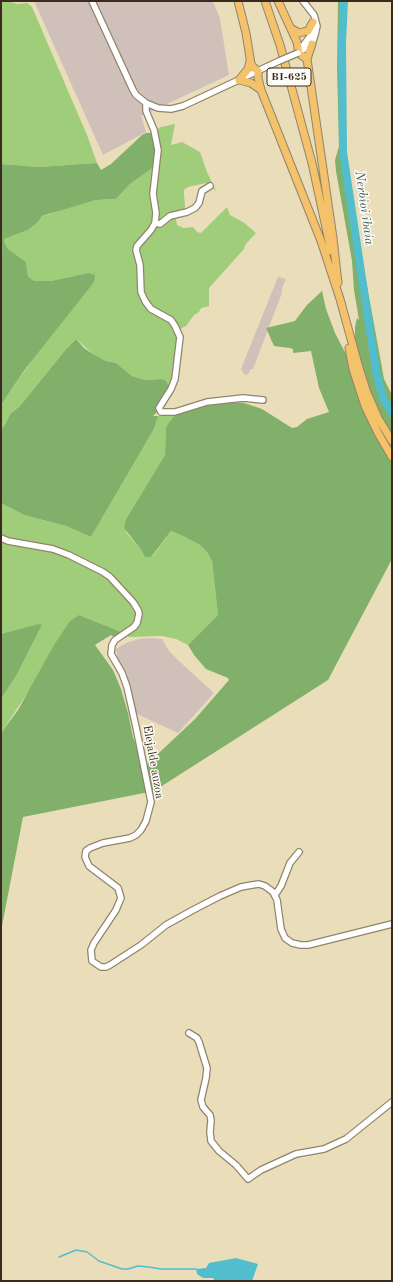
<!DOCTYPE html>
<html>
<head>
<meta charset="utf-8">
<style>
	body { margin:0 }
	#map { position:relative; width:393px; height:1282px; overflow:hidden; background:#eadeba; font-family:"Old Standard TT",serif }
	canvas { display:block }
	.frame { position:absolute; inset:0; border:2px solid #3b2a1e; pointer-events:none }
</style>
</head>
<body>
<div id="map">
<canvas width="393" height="1282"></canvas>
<div class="frame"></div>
</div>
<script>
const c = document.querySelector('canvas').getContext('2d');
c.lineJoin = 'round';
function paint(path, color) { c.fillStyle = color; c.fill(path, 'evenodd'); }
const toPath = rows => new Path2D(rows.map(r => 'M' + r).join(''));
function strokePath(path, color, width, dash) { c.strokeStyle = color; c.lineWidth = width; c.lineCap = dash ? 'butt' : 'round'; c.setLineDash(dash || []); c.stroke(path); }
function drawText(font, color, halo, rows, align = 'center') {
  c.font = font + ' "Old Standard TT",serif'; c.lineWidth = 3; c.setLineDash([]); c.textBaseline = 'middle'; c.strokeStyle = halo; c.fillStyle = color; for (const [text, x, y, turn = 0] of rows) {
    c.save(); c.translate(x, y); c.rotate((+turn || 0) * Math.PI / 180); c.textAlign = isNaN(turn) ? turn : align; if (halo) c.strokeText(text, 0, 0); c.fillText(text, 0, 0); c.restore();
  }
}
paint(toPath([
	[34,1,213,1,220,19,229,75,141,116,146,132,103,155],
	[278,277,286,279,282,288,282,293,253,369,251,369,247,375,244,374,241,369],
	[153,638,162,639,169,651,180,662,214,693,178,733,135,713,131,687,117,658,116,649,126,643,139,639]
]), '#cfc0ba');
paint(toPath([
	[1,1,8,1,17,4,27,3,32,7,87,135,97,163,39,167,1,164],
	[175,124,171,145,182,142,200,152,207,172,217,193,215,190,206,183,188,187,184,190,184,193,185,208,176,219,177,225,183,228,193,227,197,232,201,233,227,207,230,215,243,222,256,233,245,245,244,249,209,288,209,306,201,308,199,312,194,315,186,326,180,329,175,350,177,352,174,370,169,386,166,382,162,379,145,380,132,376,116,363,106,361,93,354,76,339,67,348,20,406,10,414,6,423,1,430,1,405,37,353,88,273,51,281,34,281,28,276,26,262,8,249,5,244,4,239,28,230,38,222,42,216,48,215,60,210,96,200,116,199,130,184,154,167,156,145,151,133,161,127],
	[158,416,174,416,166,428,165,455,126,519,126,532,142,551,153,556,171,531,181,535,200,545,207,552,212,561,218,615,188,645,176,639,162,636,129,637,119,631,79,615,1,733,1,699,16,676,42,625,1,634,1,503,24,515,66,526,91,537,154,429]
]), '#a0cd7a');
paint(toPath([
	[338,1,345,1,343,43,347,176,384,379,392,395,392,559,328,680,154,791,23,817,1,931,1,733,18,710,54,645,70,621,79,615,119,631,127,637,119,640,111,635,95,645,113,670,121,689,128,713,133,737,144,767,195,719,229,680,228,678,206,669,194,655,188,645,218,615,212,561,207,552,200,545,181,535,171,531,152,556,150,557,145,557,142,551,124,528,126,519,165,455,166,428,168,424,174,416,194,408,204,405,232,402,244,403,262,409,292,428,297,427,307,419,329,412,319,388,311,351,293,353,293,349,290,348,274,346,266,328,295,321,307,305,322,291,326,309,335,333,347,356,355,352,355,327,357,318,359,320,354,290,352,261,336,171,335,160,339,146,337,67],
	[146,133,151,133,156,145,154,167,130,184,116,199,96,200,42,216,38,222,28,230,4,239,5,244,8,249,26,262,28,276,34,281,51,281,88,273,95,275,94,282,26,368,1,405,1,164,39,167,97,163,101,170,111,164,142,135],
	[76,339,84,348,93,354,106,361,116,363,132,376,145,380,162,379,166,381,169,386,169,393,163,406,153,416,158,416,154,429,91,537,66,526,24,515,1,503,1,430,6,423,10,414,20,406,67,348],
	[39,624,42,625,16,676,1,699,1,634]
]), '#80b06a');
paint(toPath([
	[236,1258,258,1264,252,1281,215,1281,213,1278,203,1278,197,1274,196,1269,206,1268,209,1263]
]), '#52bdcd');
strokePath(toPath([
	[59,1257,76,1250,87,1252,99,1261,122,1269,128,1269,138,1266,149,1267,161,1269,196,1269]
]), '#52bdcd', 1.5);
strokePath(toPath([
	[344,1,342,43,343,152,376,371,383,398,392,413]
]), '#52bdcd', 8);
const minor = toPath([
	[92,1,133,90,136,95,146,103,158,108,171,109,183,106,279,61],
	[300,50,311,35,313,24],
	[298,53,312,44,315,35,317,26,314,15,303,1],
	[146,103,146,111,154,130,158,150,153,194,156,213,155,223,151,230,137,246,136,250,140,265,141,292,145,301,151,309,171,320,175,326,180,337,175,379,171,389,159,408,161,412,175,412,207,402,243,398,263,400],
	[155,223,160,224,170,216,187,212,195,208,199,203,202,191,210,186],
	[1,538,8,541,53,549,69,555,103,572,110,577,133,602,138,610,139,614,137,623,134,627,115,640,112,645,111,654,122,673,127,687,136,727,151,802,146,821,141,830,136,835,130,838,103,843,90,848,86,851,85,857,89,866,118,888,121,898,116,910,94,943,91,950,92,961,101,967,106,967,110,965,141,945,166,925,193,910,220,896,241,887,252,885,259,884,265,886,273,892,277,900,281,929,285,938,292,943,301,945,308,945,392,924],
	[275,895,281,886,290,863,299,852],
	[189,1033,197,1038,199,1042,207,1068,206,1078,201,1100,203,1107,210,1115,211,1120,210,1132,211,1141,219,1151,236,1165,248,1179,261,1170,296,1154,324,1149,346,1139,392,1102]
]);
const major = toPath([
	[238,1,246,33,251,64,253,67,258,71,258,78,261,90,321,241,340,299,359,368,367,393,378,418,392,441],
	[265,1,280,45,312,163,331,251],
	[278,1,297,42,298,47,298,53,307,59],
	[292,29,299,33,303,32,308,31,313,22],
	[312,44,307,59,333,238,338,283],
	[239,80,251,83,261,90],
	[239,80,248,69,250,61],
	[349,348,353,369,365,406,378,433,392,457]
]);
strokePath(minor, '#92846c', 8);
strokePath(major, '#92846c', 9);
strokePath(minor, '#fff', 5.5);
strokePath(major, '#f4c26a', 7);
const minorBridge = toPath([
	[279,61,298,53]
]);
strokePath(minorBridge, '#92846c', 8, []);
strokePath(minorBridge, '#fff', 5.5);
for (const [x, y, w] of [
	[289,77,44]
]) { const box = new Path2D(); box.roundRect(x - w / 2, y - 9, w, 18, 3); c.fillStyle = '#fdfcf7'; c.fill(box); strokePath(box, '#3b2a1e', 1); }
drawText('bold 11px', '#3b2a1e', null, [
	["BI-625",289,77]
]);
drawText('12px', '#3b2a1e', '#fdfcf7', [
	["Elejalde auzoa",153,762,80]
]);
drawText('italic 13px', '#435d5b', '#fdfcf7', [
	["Nerbioi ibaia",364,208,82]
]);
</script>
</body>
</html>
